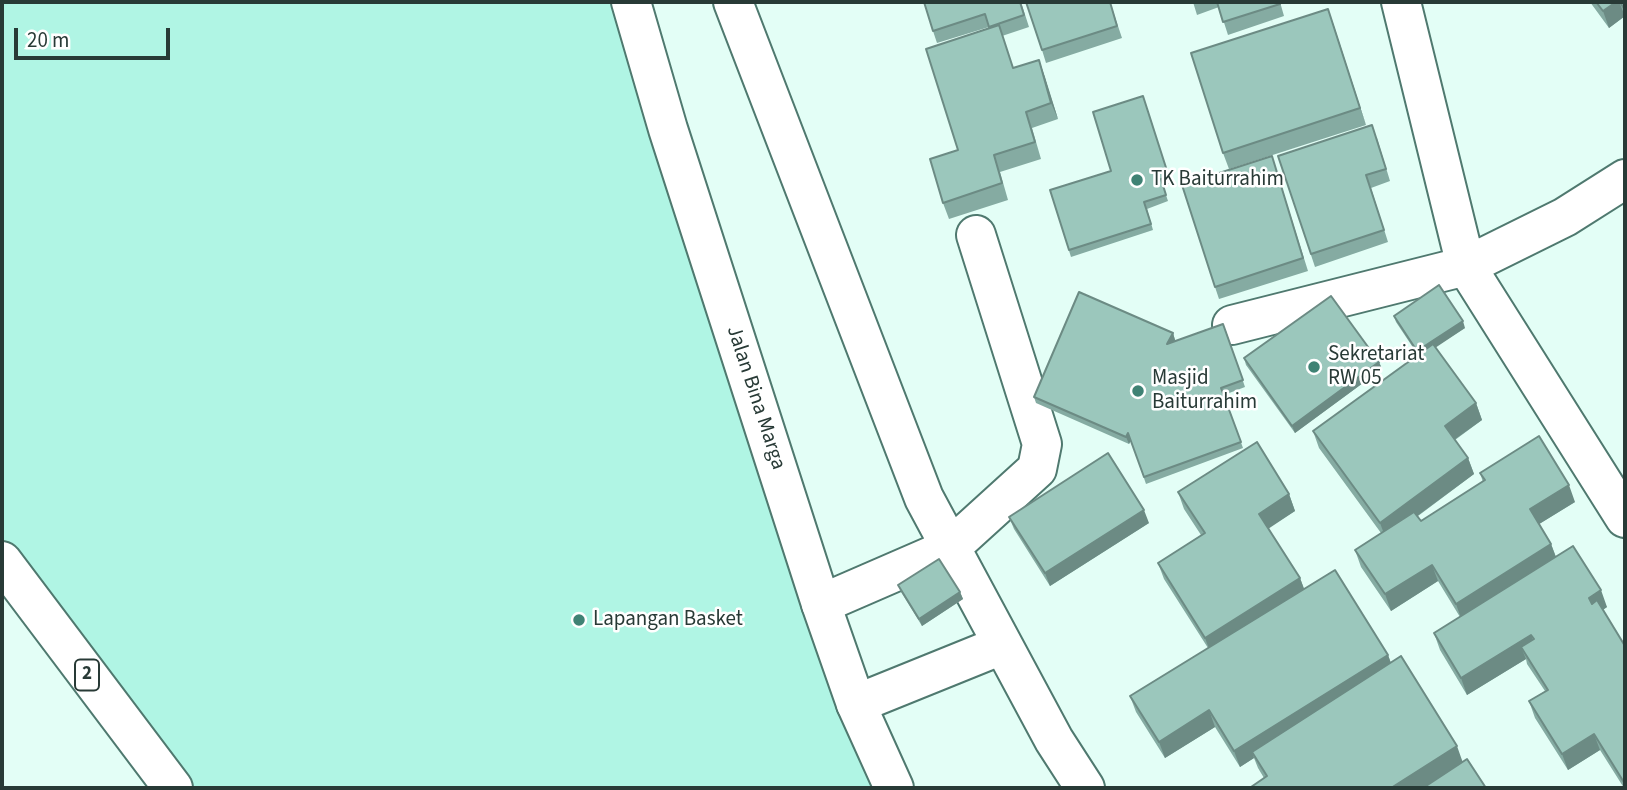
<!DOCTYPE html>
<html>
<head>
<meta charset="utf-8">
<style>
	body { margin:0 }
	#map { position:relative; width:1627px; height:790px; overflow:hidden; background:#e3fef6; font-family:"Source Sans 3",sans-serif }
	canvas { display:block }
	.frame { position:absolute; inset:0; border:4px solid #283a36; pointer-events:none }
	.scale { position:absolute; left:14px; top:28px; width:156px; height:32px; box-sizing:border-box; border:4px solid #283a36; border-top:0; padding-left:9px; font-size:21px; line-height:24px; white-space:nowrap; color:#283a36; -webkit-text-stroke:5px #fff; paint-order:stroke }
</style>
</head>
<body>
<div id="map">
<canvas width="1627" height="790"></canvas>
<div class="frame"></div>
<div class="scale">20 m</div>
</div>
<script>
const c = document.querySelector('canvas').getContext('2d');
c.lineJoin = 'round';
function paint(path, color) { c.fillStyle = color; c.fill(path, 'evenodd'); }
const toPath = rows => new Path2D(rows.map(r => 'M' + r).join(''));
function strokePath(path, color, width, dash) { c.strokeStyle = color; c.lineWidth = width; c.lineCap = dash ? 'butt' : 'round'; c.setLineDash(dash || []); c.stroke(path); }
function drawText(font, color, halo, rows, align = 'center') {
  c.font = font + ' "Source Sans 3",sans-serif'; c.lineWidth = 5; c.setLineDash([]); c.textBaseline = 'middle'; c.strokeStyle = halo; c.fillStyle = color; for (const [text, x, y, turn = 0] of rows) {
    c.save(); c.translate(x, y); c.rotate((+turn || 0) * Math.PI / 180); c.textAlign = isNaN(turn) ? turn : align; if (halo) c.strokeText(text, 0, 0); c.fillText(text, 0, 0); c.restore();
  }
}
paint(toPath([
	[2,2,632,2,894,788,173,788,2,561]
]), '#b0f5e4');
const minor = toPath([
	[733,2,924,498,1054,740,1085,788],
	[1401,2,1466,266,1625,518],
	[1232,325,1466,266,1565,217,1625,179],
	[821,604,950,548,1037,469,1042,444,976,235],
	[856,704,1002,645]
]);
const tertiary = toPath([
	[631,2,668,129,821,604,856,704,894,788]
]);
const motorway = toPath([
	[2,561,173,788]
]);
strokePath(minor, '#4f796f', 42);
strokePath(tertiary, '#4f796f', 42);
strokePath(motorway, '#4f796f', 42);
strokePath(minor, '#fff', 38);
strokePath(tertiary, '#fff', 38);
strokePath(motorway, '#fff', 38);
paint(toPath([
	[1021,2,1029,27,1002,36,1013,68,1039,60,1058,119,1032,128,1041,159,1000,172,1008,200,949,219,943,203,958,150,990,28,989,27,937,43,933,31],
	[1110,2,1122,38,1046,63,1042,50],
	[1193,2,1280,2,1284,16,1228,35,1219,7,1197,15],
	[1590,2,1625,2,1625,17,1625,16,1609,28],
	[1328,9,1366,125,1229,169,1223,153],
	[1143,96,1171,183,1163,186,1168,201,1147,209,1153,230,1071,257,1050,190,1111,171],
	[1377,138,1390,181,1371,188,1388,242,1315,267,1278,156],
	[1272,156,1308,271,1219,299,1215,287],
	[1394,316,1465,328,1435,347,1476,403,1482,420,1455,440,1468,458,1474,474,1418,516,1421,521,1483,482,1480,473,1575,502,1539,524,1551,544,1556,557,1607,607,1603,610,1625,646,1625,788,1624,788,1600,750,1568,770,1535,718,1529,701,1545,691,1527,664,1526,659,1467,695,1440,650,1434,633,1460,617,1438,581,1391,611,1361,567,1355,550,1381,533,1319,448,1313,431,1418,355,1396,322],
	[1226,331,1245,387,1224,395,1243,448,1146,484,1131,440,1129,444,1036,403,1034,397,1173,333,1175,340,1174,342],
	[1244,358,1379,362,1382,369,1295,433,1246,365],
	[1178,492,1289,494,1295,511,1268,528,1300,578,1304,589,1388,655,1391,663,1463,762,1486,788,1264,778,1258,768,1254,758,1240,767,1215,727,1165,758,1136,712,1130,696,1208,648,1164,579,1158,563,1201,535,1184,509],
	[1009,517,1149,523,1050,586,1014,529],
	[898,585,960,592,963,599,922,626,901,592]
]), '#85aba2');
paint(toPath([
	[1616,2,1619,2,1625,16,1609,28,1603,11],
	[1328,9,1334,26,1366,125,1360,108],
	[1039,60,1045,77,1058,119,1051,103],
	[1463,321,1465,328,1420,358,1417,351],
	[1173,333,1175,340,1170,351,1167,344],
	[1379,362,1382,369,1295,433,1292,426],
	[1476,403,1482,420,1451,442,1445,426],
	[1128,433,1131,440,1129,444,1126,437],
	[1468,458,1474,474,1386,539,1380,523],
	[1569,485,1575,502,1536,526,1530,509],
	[1289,494,1295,511,1265,531,1259,514],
	[1144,510,1149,523,1050,586,1045,573],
	[1551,544,1557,560,1462,621,1456,604],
	[1432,565,1438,581,1391,611,1385,594],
	[1300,578,1306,594,1211,654,1205,638],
	[1601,590,1607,607,1595,615,1589,598],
	[960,592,963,599,922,626,919,619],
	[1531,635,1537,651,1521,647,1526,659,1467,695,1461,678],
	[1388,655,1394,672,1252,752,1254,758,1240,767,1234,751],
	[1209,710,1215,727,1165,758,1159,742],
	[1594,734,1600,750,1568,770,1562,754],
	[1457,746,1463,763,1423,788,1391,788]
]), '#6c8b84');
const building = toPath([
	[924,2,1020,2,1024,15,989,27,985,14,933,31,924,2],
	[1026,2,1110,2,1117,26,1042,50,1026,2],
	[1217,2,1279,2,1280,4,1223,22,1217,2],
	[1596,2,1616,2,1603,11,1596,2],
	[1620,2,1625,2,1625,10,1620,2],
	[1328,9,1360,108,1223,153,1191,53,1328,9],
	[999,25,1013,68,1039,60,1051,103,1026,112,1035,142,994,155,1002,183,943,203,930,159,958,150,926,49,999,25],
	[1143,96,1169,177,1161,179,1166,195,1144,202,1151,224,1069,250,1050,190,1111,171,1093,112,1143,96],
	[1372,125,1386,169,1366,175,1384,230,1311,254,1278,156,1372,125],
	[1272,156,1303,258,1215,287,1182,185,1272,156],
	[1439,285,1463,321,1417,351,1394,316,1439,285],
	[1079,292,1173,333,1167,344,1223,324,1243,380,1221,388,1241,442,1144,477,1128,433,1126,437,1034,397,1079,292],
	[1331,296,1379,362,1292,426,1244,358,1331,296],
	[1433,344,1476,403,1445,426,1468,458,1380,523,1313,431,1433,344],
	[1539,436,1569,485,1530,509,1551,544,1456,604,1432,565,1385,594,1355,550,1414,512,1421,521,1485,480,1480,473,1539,436],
	[1257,442,1289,494,1259,514,1300,578,1205,638,1158,563,1205,533,1178,492,1257,442],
	[1108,453,1144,510,1045,573,1009,517,1108,453],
	[1573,546,1601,590,1589,598,1592,604,1597,600,1625,646,1625,784,1594,734,1562,754,1529,701,1548,690,1521,647,1534,639,1531,635,1461,678,1434,633,1573,546],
	[939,559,960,592,919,619,898,585,939,559],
	[1335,570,1388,655,1234,751,1209,710,1159,742,1130,696,1335,570],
	[1401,656,1457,746,1391,788,1252,788,1251,787,1267,776,1252,752,1401,656],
	[1467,759,1486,788,1423,788,1467,759]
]);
paint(building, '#9bc7bc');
strokePath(building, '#6c8b84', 2);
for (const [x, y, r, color] of [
	[1137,180,7,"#3f8274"],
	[1314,367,7,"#3f8274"],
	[1138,391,7,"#3f8274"],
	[579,620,7,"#3f8274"]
]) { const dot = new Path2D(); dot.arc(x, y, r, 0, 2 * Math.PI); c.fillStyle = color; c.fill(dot); strokePath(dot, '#fff', 2.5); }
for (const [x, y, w] of [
	[87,675,24]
]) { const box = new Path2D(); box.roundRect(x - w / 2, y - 15.5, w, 31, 5); c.fillStyle = '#fff'; c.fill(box); strokePath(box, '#283a36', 2); }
drawText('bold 19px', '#283a36', null, [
	["2",87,675]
]);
drawText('21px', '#283a36', '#fff', [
	["TK Baiturrahim",1151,180],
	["Sekretariat",1328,355],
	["RW 05",1328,379],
	["Masjid",1152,379],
	["Baiturrahim",1152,403],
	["Lapangan Basket",593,620]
], 'left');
drawText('21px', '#283a36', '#fff', [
	["Jalan Bina Marga",755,398,72]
]);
</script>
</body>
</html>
